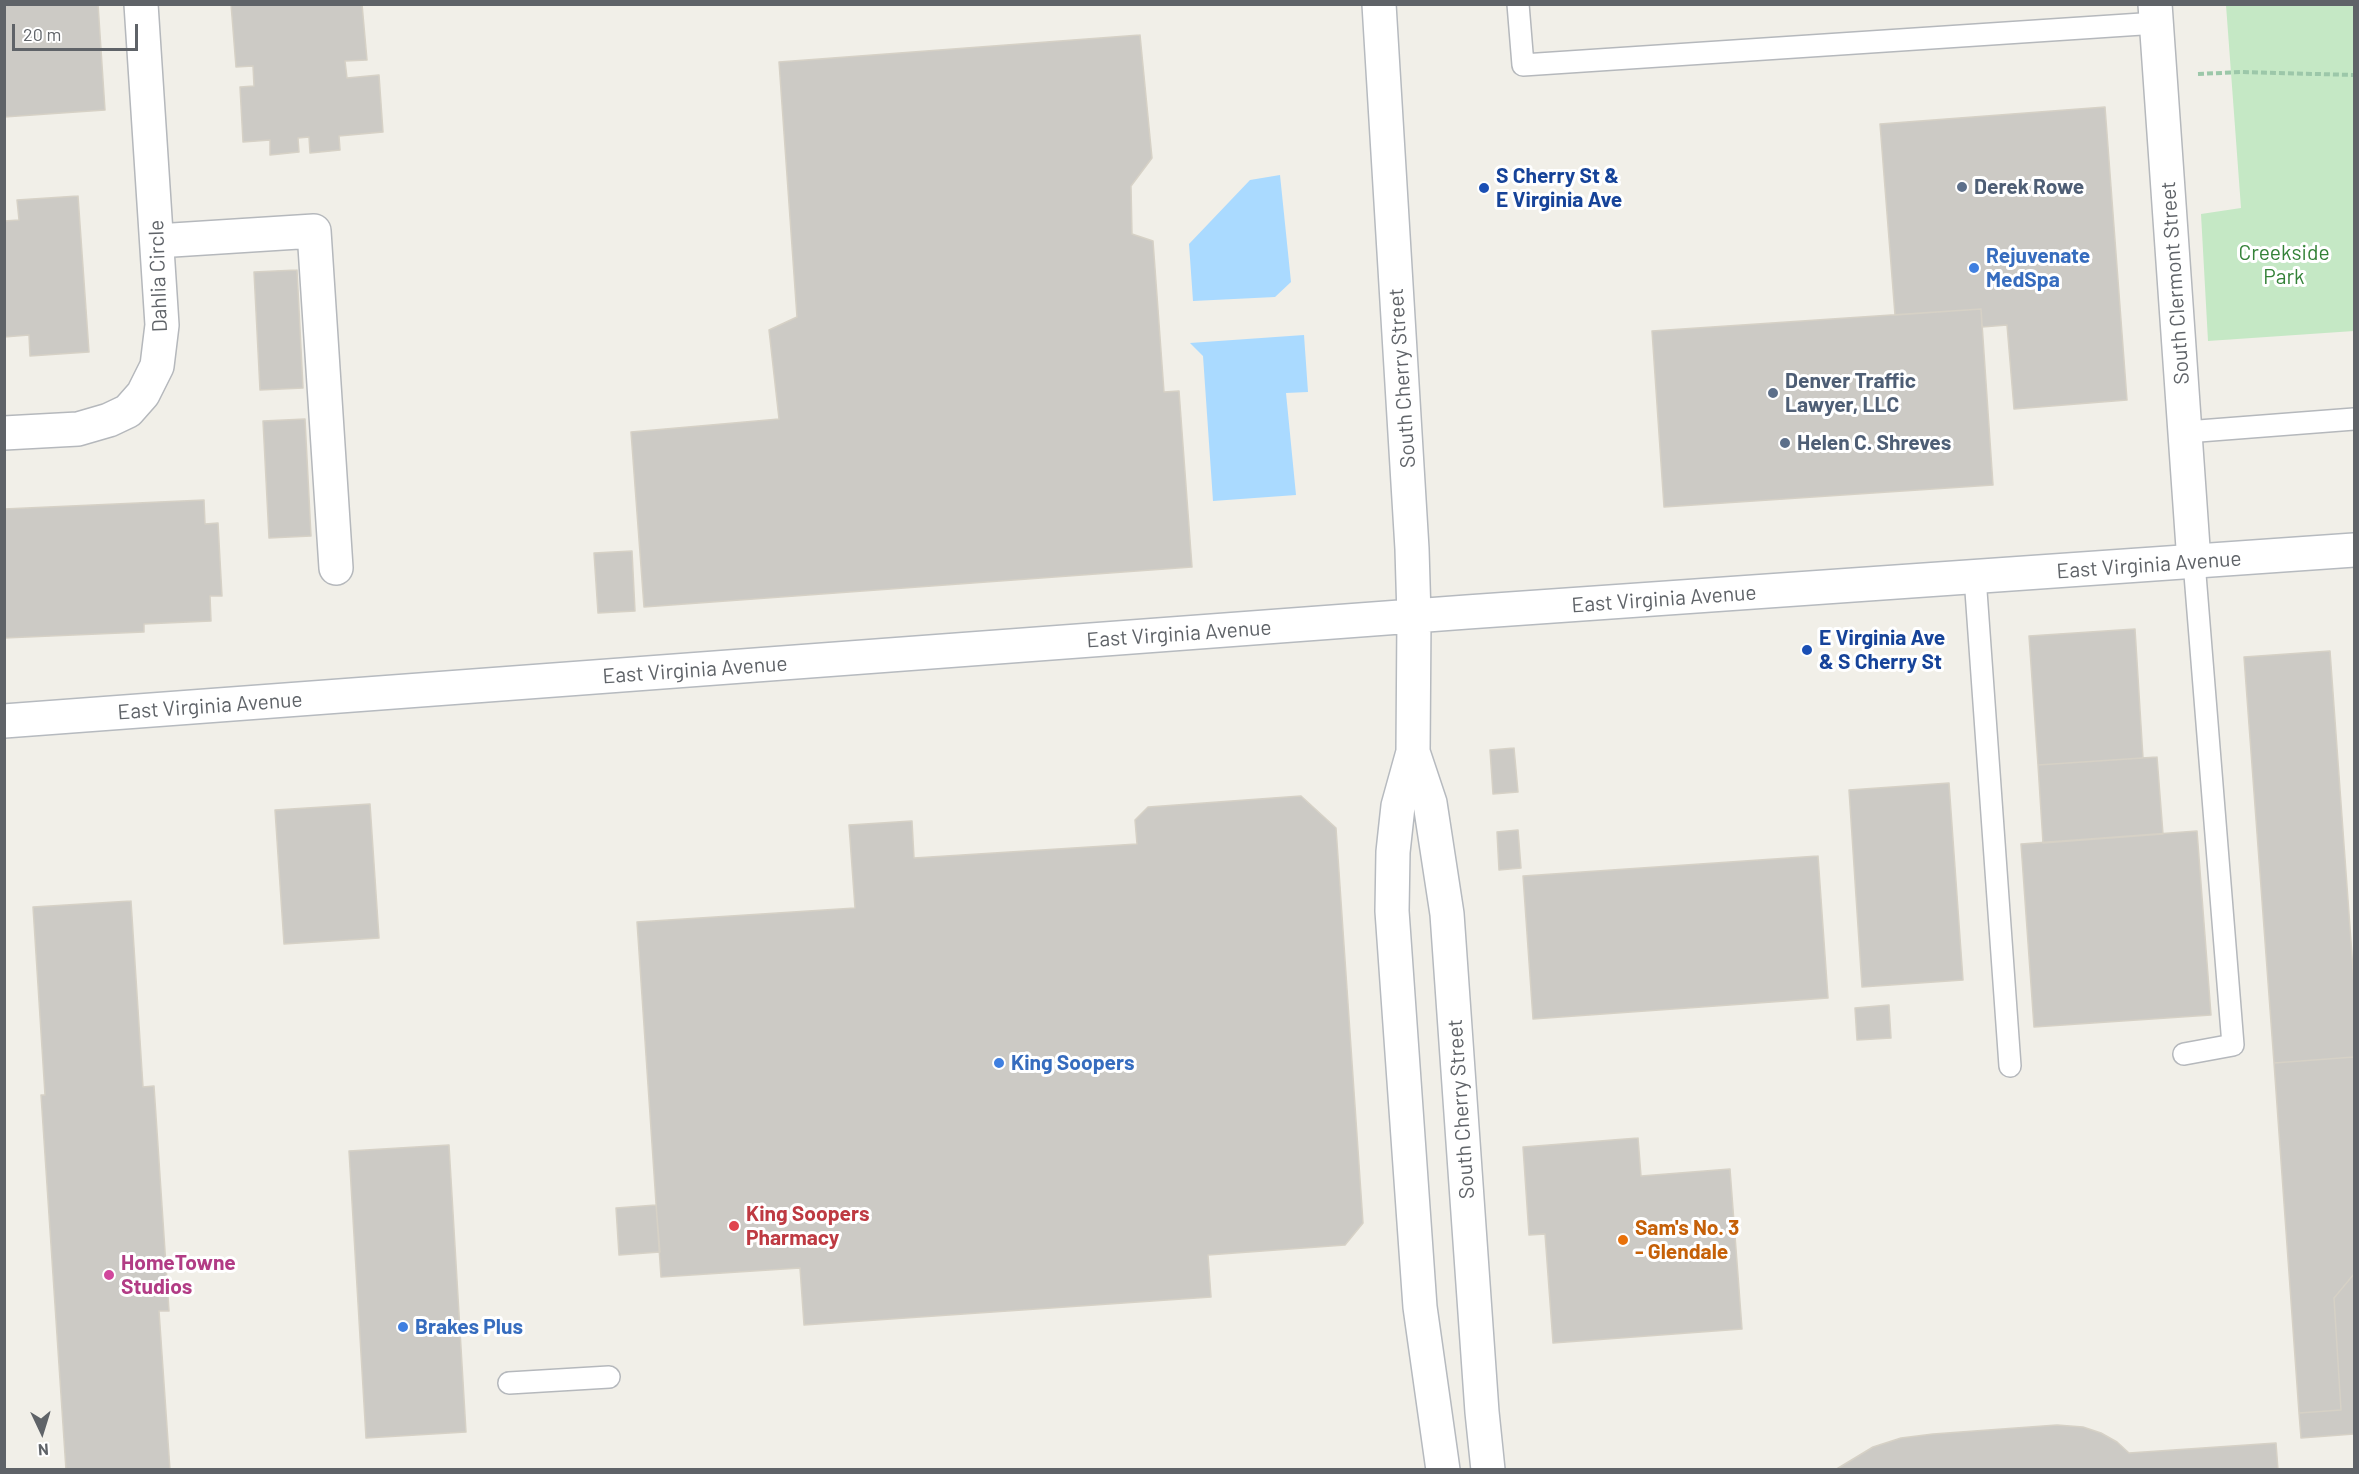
<!DOCTYPE html>
<html>
<head>
<meta charset="utf-8">
<style>
	body { margin:0 }
	#map { position:relative; width:2359px; height:1474px; overflow:hidden; background:#f1efe8; font-family:Barlow,sans-serif }
	canvas { display:block }
	.frame { position:absolute; inset:0; border:6px solid #5f6368; pointer-events:none }
	.north { position:absolute; left:12px; top:1402px; width:60px; height:60px; -webkit-text-stroke:4px #fff; paint-order:stroke; rotate:176deg; font-size:16px; font-weight:700; line-height:24px; text-align:center; color:#5f6368 }
	.north::after { content:''; display:block; margin:auto; width:21px; height:27px; background:#5f6368; clip-path:polygon(50% 0,100% 100%,50% 72%,0 100%) }
	.scale { position:absolute; left:12px; top:24px; width:126px; height:27px; box-sizing:border-box; border:3px solid #5f6368; border-top:0; padding-left:8px; font-size:18px; line-height:21px; white-space:nowrap; color:#5f6368; -webkit-text-stroke:4px #fff; paint-order:stroke }
</style>
</head>
<body>
<div id="map">
<canvas width="2359" height="1474"></canvas>
<div class="frame"></div>
<div class="north">N</div>
<div class="scale">20 m</div>
</div>
<script>
const c = document.querySelector('canvas').getContext('2d');
c.lineJoin = 'round';
function paint(path, color) { c.fillStyle = color; c.fill(path, 'evenodd'); }
const toPath = rows => new Path2D(rows.map(r => 'M' + r).join(''));
function strokePath(path, color, width, dash) { c.strokeStyle = color; c.lineWidth = width; c.lineCap = dash ? 'butt' : 'round'; c.setLineDash(dash || []); c.stroke(path); }
function drawText(font, color, halo, rows, align = 'center') {
  c.font = font + ' Barlow,sans-serif'; c.lineWidth = 6; c.setLineDash([]); c.textBaseline = 'middle'; c.strokeStyle = halo; c.fillStyle = color; for (const [text, x, y, turn = 0] of rows) {
    c.save(); c.translate(x, y); c.rotate((+turn || 0) * Math.PI / 180); c.textAlign = isNaN(turn) ? turn : align; if (halo) c.strokeText(text, 0, 0); c.fillText(text, 0, 0); c.restore();
  }
}
paint(toPath([
	[2226,5,2354,5,2354,331,2208,341,2201,214,2241,208]
]), '#c5e8c5');
paint(toPath([
	[1280,175,1291,282,1275,297,1193,301,1189,244,1250,180],
	[1304,335,1308,392,1286,393,1296,495,1213,501,1203,356,1190,343]
]), '#aadaff');
const building = toPath([
	[4,4,98,4,105,110,4,117,4,4],
	[231,4,362,4,367,60,345,61,347,78,379,75,383,132,339,136,340,150,310,153,309,137,298,138,299,152,270,155,270,140,243,142,240,87,254,86,253,66,236,67,231,4],
	[1140,35,1152,158,1131,186,1132,234,1153,241,1164,392,1179,391,1192,567,644,607,631,432,779,419,769,330,797,317,779,62,1140,35],
	[2105,107,2127,400,2014,409,2007,325,1982,327,1981,309,1895,315,1880,124,2105,107],
	[78,196,89,352,30,356,29,335,4,337,4,221,19,220,17,200,78,196],
	[297,270,303,388,260,390,254,272,297,270],
	[1981,309,1993,485,1664,507,1652,331,1981,309],
	[305,419,311,536,269,538,263,421,305,419],
	[204,500,205,524,218,523,220,560,222,596,210,596,211,621,144,624,144,632,4,638,4,509,204,500],
	[632,551,635,611,598,613,594,553,632,551],
	[2135,629,2143,758,2038,765,2029,636,2135,629],
	[2330,651,2354,983,2354,1057,2274,1063,2244,657,2330,651],
	[1514,748,1518,792,1493,794,1490,750,1514,748],
	[2157,757,2163,834,2043,843,2038,765,2157,757],
	[1949,783,1963,980,1862,987,1849,790,1949,783],
	[1301,796,1336,828,1363,1223,1345,1245,1208,1255,1211,1297,804,1325,800,1268,661,1277,637,922,855,908,849,825,912,821,914,858,1137,844,1135,820,1148,807,1301,796],
	[370,804,379,938,284,944,275,810,370,804],
	[1518,830,1521,868,1499,870,1497,832,1518,830],
	[2197,831,2211,1015,2034,1027,2021,844,2197,831],
	[1818,856,1828,998,1533,1019,1523,876,1818,856],
	[131,901,143,1087,154,1086,169,1311,159,1311,170,1470,66,1470,41,1095,45,1095,33,907,131,901],
	[1889,1005,1891,1038,1857,1040,1855,1008,1889,1005],
	[2354,1057,2354,1274,2334,1298,2341,1410,2299,1413,2274,1063,2354,1057],
	[1638,1138,1641,1176,1730,1169,1742,1329,1553,1343,1545,1234,1529,1235,1523,1147,1638,1138],
	[449,1145,466,1432,366,1438,349,1151,449,1145],
	[656,1205,660,1252,619,1255,616,1208,656,1205],
	[2354,1274,2354,1434,2301,1438,2299,1413,2341,1410,2334,1298,2354,1274],
	[2057,1425,2083,1427,2101,1433,2117,1442,2129,1453,2276,1443,2278,1470,1835,1470,1873,1447,1901,1438,1933,1434,2057,1425]
]);
paint(building, '#cccac5');
strokePath(building, '#d6d1c6', 1.5);
const lane = toPath([
	[1518,4,1523,65,2157,23],
	[2186,432,2354,419],
	[1975,577,2010,1066],
	[2184,1054,2233,1045,2194,562],
	[509,1383,609,1377]
]);
const street = toPath([
	[2155,4,2194,562],
	[157,241,314,231,336,568],
	[4,433,78,429,109,420,128,411,143,394,157,366,162,325,141,4]
]);
const secondary = toPath([
	[1379,4,1412,549,1414,617,1413,752,1398,806,1393,852,1392,911,1420,1307,1443,1470],
	[4,721,1467,612,2354,550],
	[1413,752,1430,803,1447,914,1482,1412,1488,1470]
]);
strokePath(lane, '#b5b8bc', 24);
strokePath(street, '#b5b8bc', 36);
strokePath(secondary, '#b6babf', 36);
strokePath(toPath([
	[2198,74,2241,72,2354,75]
]), '#9cc7a9', 4, [6, 3]);
strokePath(lane, '#fff', 21);
strokePath(street, '#fff', 33);
strokePath(secondary, '#fff', 33);
for (const [x, y, r, color] of [
	[1962,187,6,"#5c6f8a"],
	[1484,188,6,"#1a4fb4"],
	[1974,268,6,"#3f7fe0"],
	[1773,393,6,"#5c6f8a"],
	[1785,443,6,"#5c6f8a"],
	[1807,650,6,"#1a4fb4"],
	[999,1063,6,"#3f7fe0"],
	[734,1226,6,"#e0444e"],
	[1623,1240,6,"#e8710a"],
	[109,1275,6,"#d1479c"],
	[403,1327,6,"#3f7fe0"]
]) { const dot = new Path2D(); dot.arc(x, y, r, 0, 2 * Math.PI); c.fillStyle = color; c.fill(dot); strokePath(dot, '#fff', 2); }
drawText('bold 21px', '#164399', '#fff', [
	["S Cherry St &",1496,176],
	["E Virginia Ave",1496,200],
	["E Virginia Ave",1819,638],
	["& S Cherry St",1819,662]
], 'left');
drawText('bold 21px', '#4e5e75', '#fff', [
	["Derek Rowe",1974,187],
	["Denver Traffic",1785,381],
	["Lawyer, LLC",1785,405],
	["Helen C. Shreves",1797,443]
], 'left');
drawText('21px', '#348238', '#fff', [
	["Creekside",2284,253],
	["Park",2284,277]
]);
drawText('bold 21px', '#366cbe', '#fff', [
	["Rejuvenate",1986,256],
	["MedSpa",1986,280],
	["King Soopers",1011,1063],
	["Brakes Plus",415,1327]
], 'left');
drawText('21px', '#5f6368', '#fff', [
	["Dahlia Circle",158,276,-92],
	["South Clermont Street",2175,283,-94],
	["South Cherry Street",1402,378,-94],
	["East Virginia Avenue",2149,565,-4],
	["East Virginia Avenue",1664,599,-4],
	["East Virginia Avenue",1179,634,-4],
	["East Virginia Avenue",695,670,-4],
	["East Virginia Avenue",210,706,-4],
	["South Cherry Street",1461,1109,-94]
]);
drawText('bold 21px', '#be3a42', '#fff', [
	["King Soopers",746,1214],
	["Pharmacy",746,1238]
], 'left');
drawText('bold 21px', '#c56008', '#fff', [
	["Sam's No. 3",1635,1228],
	["- Glendale",1635,1252]
], 'left');
drawText('bold 21px', '#b23c85', '#fff', [
	["HomeTowne",121,1263],
	["Studios",121,1287]
], 'left');
</script>
</body>
</html>
